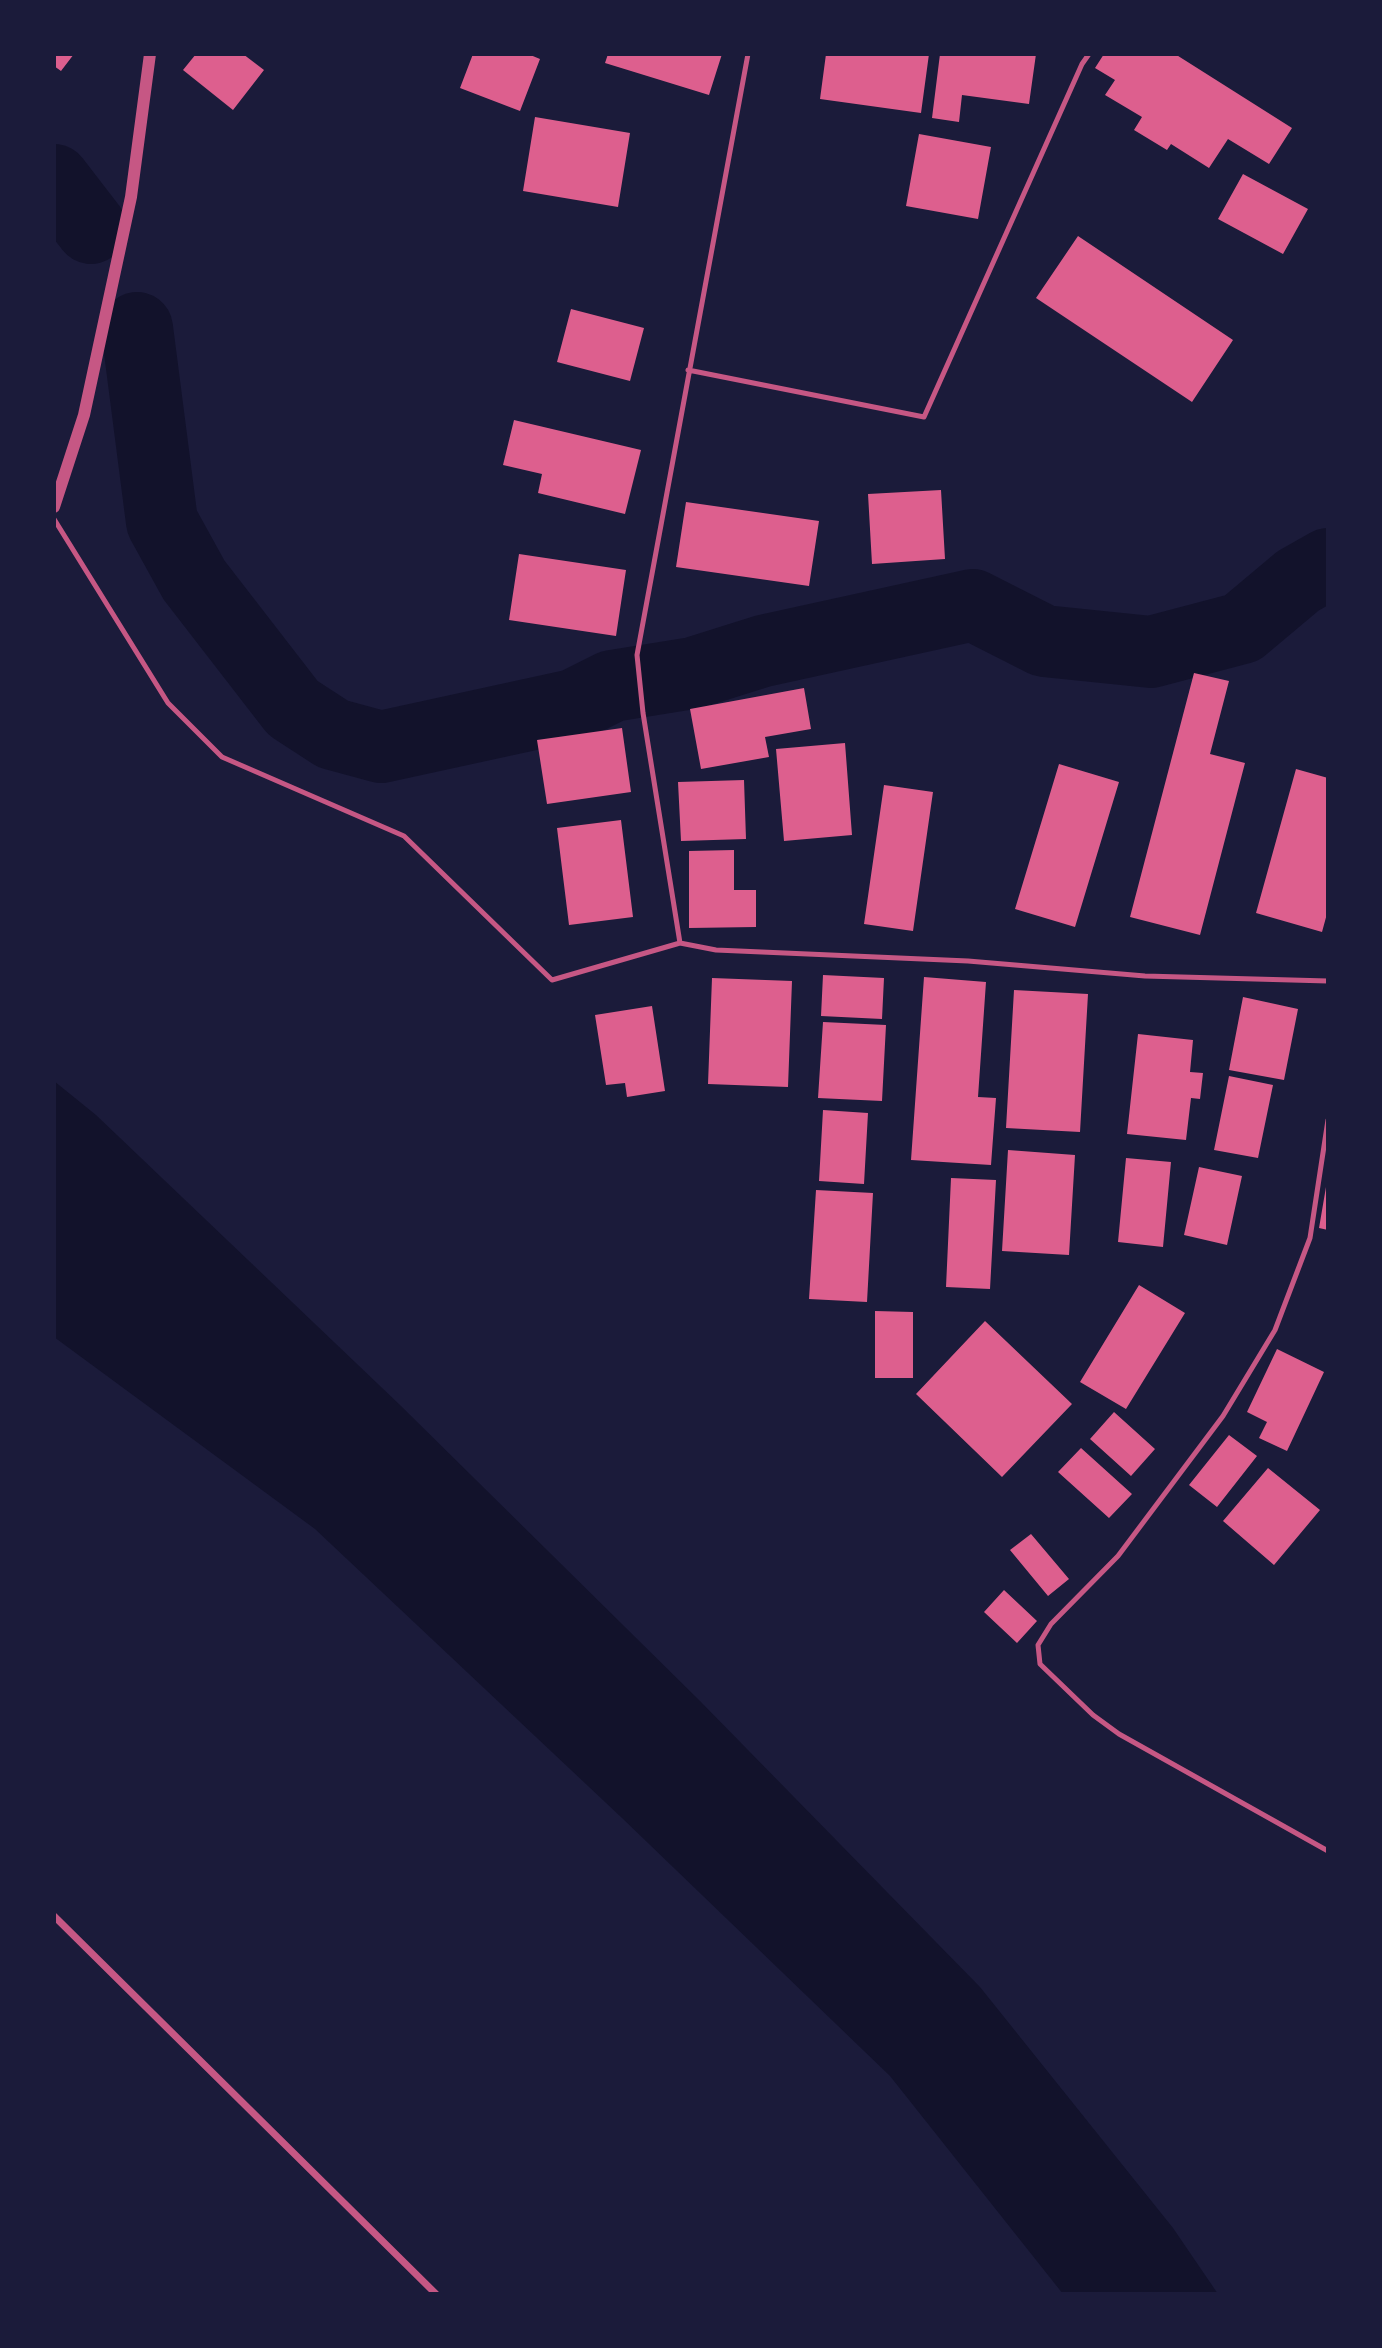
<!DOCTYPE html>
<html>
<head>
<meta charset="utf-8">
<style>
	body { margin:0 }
	#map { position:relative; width:1382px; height:2348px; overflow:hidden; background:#1b1b3a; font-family:"Crimson Pro",serif }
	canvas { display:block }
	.frame { position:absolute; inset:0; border:56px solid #1b1b3a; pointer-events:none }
</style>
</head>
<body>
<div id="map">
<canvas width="1382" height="2348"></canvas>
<div class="frame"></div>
</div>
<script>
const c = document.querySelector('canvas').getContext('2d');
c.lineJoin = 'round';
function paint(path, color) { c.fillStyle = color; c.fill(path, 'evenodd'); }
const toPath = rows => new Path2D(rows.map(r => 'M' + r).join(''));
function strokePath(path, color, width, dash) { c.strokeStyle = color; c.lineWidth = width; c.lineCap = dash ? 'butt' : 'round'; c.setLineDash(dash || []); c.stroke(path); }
paint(toPath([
	[54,1081,96,1115,400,1405,700,1701,980,1987,1173,2228,1218,2294,1063,2294,890,2076,622,1818,315,1529,54,1337]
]), '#12122b');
strokePath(toPath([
	[54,180,91,228],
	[137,328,162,522,194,580,293,708,333,734,381,747,574,705,612,686,693,673,763,651,973,605,1044,641,1151,652,1242,628,1298,581,1328,564]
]), '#12122b', 72);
paint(toPath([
	[54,54,74,54,61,71,54,66],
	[196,54,243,54,264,70,233,110,183,70],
	[473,54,528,54,540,59,520,111,460,88],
	[608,54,722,54,709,95,605,63],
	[826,54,929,54,921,113,820,99],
	[940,54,1036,54,1029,104,962,95,959,122,932,118],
	[1104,54,1175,54,1292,128,1269,164,1228,139,1209,168,1171,144,1167,150,1134,130,1142,117,1105,95,1115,80,1095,68],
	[535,117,630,133,618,207,523,191],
	[919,134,991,147,978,219,906,206],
	[1243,174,1308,209,1283,254,1218,219],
	[1078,236,1233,340,1192,402,1036,298],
	[571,309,644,328,630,381,557,362],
	[514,420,641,450,625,514,538,493,542,474,503,465],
	[941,490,945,559,872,564,868,494],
	[686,502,819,521,809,586,676,567],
	[519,554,626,570,616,636,509,620],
	[1194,673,1229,681,1210,754,1245,763,1200,935,1130,917],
	[804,688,811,729,765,737,769,757,701,769,690,709],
	[622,728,631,792,547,804,537,740],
	[845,743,852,835,784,841,776,749],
	[1059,764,1119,782,1075,927,1015,909],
	[1296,769,1328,778,1328,910,1322,932,1256,913],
	[744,780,746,839,681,841,678,782],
	[884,785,933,792,913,931,864,924],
	[621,820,633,917,569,925,557,828],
	[734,850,734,890,756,890,756,927,689,928,689,851],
	[823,975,884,978,882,1019,821,1016],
	[924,977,986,982,978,1097,996,1098,991,1165,911,1160],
	[712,978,792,981,788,1087,708,1084],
	[1014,990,1088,994,1080,1132,1006,1128],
	[1243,997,1298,1009,1284,1080,1229,1070],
	[652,1006,665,1091,627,1097,625,1083,606,1085,595,1015],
	[823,1022,886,1025,882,1101,818,1098],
	[1138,1034,1193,1040,1190,1072,1203,1073,1200,1099,1191,1098,1186,1140,1127,1134],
	[1229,1076,1273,1085,1258,1158,1214,1150],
	[823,1110,868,1113,864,1184,819,1181],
	[1008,1150,1075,1155,1069,1255,1002,1251],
	[1126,1158,1171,1162,1163,1247,1118,1242],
	[1199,1167,1242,1176,1227,1245,1184,1235],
	[951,1178,996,1180,990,1289,946,1287],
	[1326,1187,1328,1187,1328,1230,1319,1228],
	[816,1190,873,1193,867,1302,809,1299],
	[1139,1285,1185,1313,1126,1409,1080,1382],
	[875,1311,913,1312,913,1378,875,1378],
	[985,1321,1072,1404,1002,1477,916,1394],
	[1277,1349,1324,1372,1287,1451,1259,1438,1267,1422,1247,1412],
	[1114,1412,1155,1449,1131,1476,1090,1439],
	[1229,1435,1257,1456,1217,1507,1189,1485],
	[1081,1448,1132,1494,1109,1518,1058,1472],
	[1268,1468,1320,1510,1274,1565,1223,1521],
	[1031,1534,1069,1579,1048,1596,1010,1550],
	[1004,1590,1037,1621,1017,1643,984,1612]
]), '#dd5f8e');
strokePath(toPath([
	[688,370,924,417,1082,64,1089,54],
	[54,519,168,703,222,757,404,836,552,980,680,943,716,950,968,961,1145,976,1328,981],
	[680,943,643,713,637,655,748,54],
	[1328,1120,1310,1238,1275,1330,1223,1416,1118,1556,1051,1624,1038,1645,1040,1664,1093,1715,1119,1734,1328,1851]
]), '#c65784', 5);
strokePath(toPath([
	[54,1916,436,2294]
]), '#c65784', 7);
strokePath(toPath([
	[54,507,84,415,131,197,150,54]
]), '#c65784', 12);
</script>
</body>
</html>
